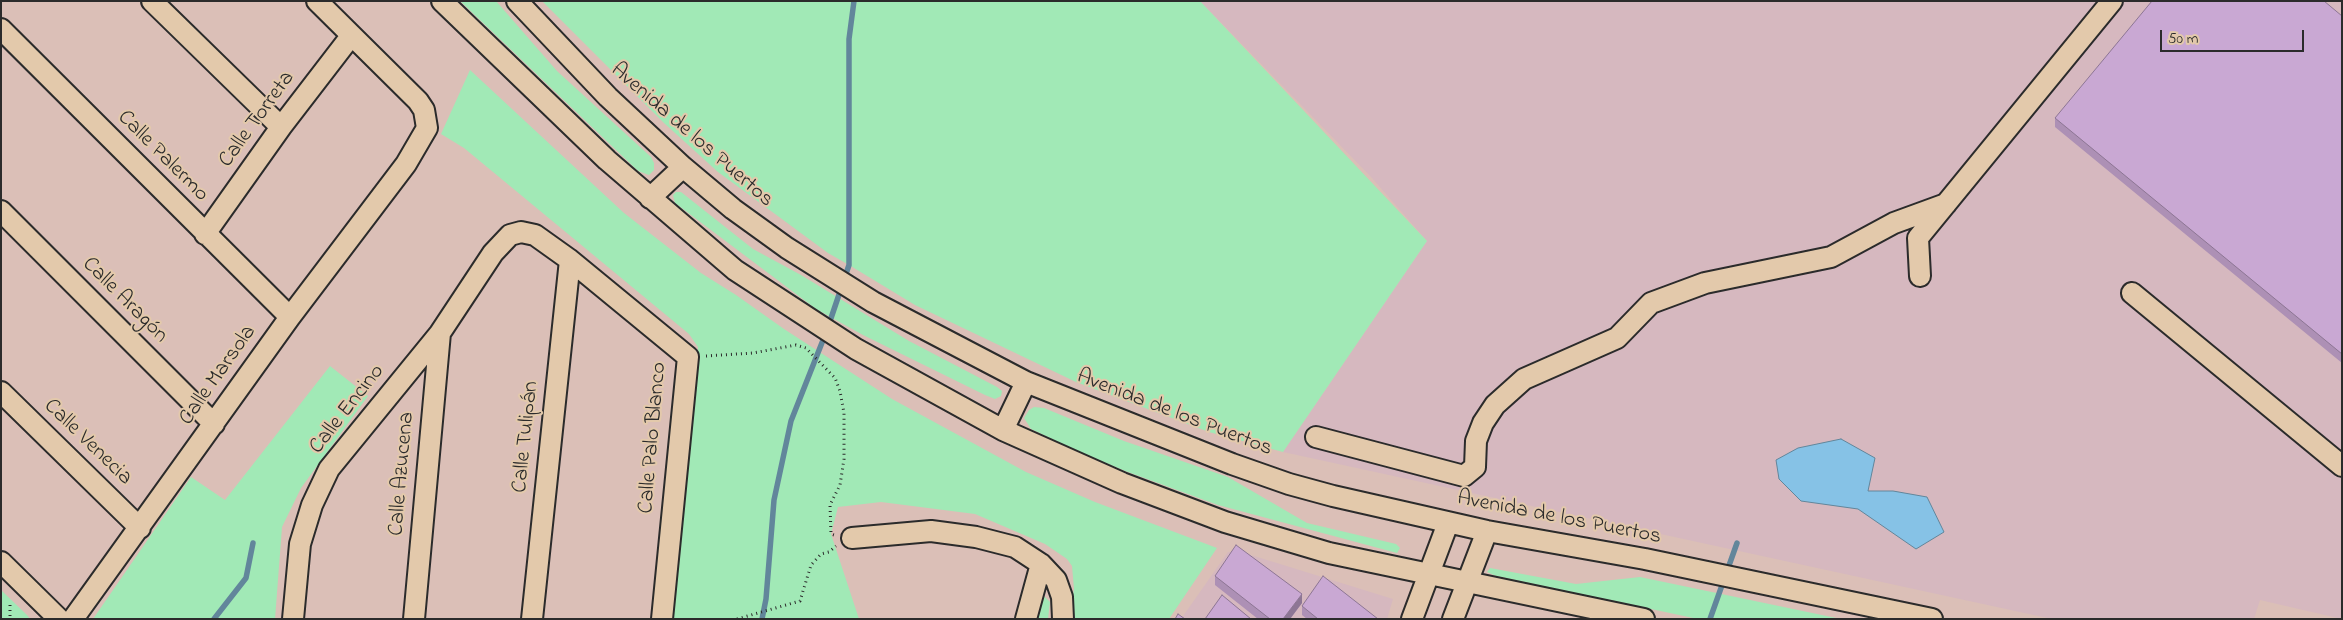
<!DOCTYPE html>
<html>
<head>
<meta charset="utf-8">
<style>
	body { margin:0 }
	#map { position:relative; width:2343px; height:620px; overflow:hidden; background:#dbbfb7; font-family:"Indie Flower",sans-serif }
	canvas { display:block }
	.frame { position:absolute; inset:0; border:2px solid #2b2b2b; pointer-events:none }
	.scale { position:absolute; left:2160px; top:30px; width:144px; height:22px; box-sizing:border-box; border:2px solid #2b2b2b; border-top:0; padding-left:6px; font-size:15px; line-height:18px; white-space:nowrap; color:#2b2b2b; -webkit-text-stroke:4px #e3c9ab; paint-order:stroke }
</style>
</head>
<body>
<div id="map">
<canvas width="2343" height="620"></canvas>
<div class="frame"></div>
<div class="scale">50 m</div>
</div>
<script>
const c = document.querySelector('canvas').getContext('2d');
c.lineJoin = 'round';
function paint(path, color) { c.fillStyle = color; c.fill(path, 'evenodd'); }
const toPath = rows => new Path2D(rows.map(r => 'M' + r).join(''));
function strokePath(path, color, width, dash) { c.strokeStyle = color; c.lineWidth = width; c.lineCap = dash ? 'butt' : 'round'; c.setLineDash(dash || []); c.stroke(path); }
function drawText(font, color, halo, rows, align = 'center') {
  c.font = font + ' "Indie Flower",sans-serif'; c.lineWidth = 4; c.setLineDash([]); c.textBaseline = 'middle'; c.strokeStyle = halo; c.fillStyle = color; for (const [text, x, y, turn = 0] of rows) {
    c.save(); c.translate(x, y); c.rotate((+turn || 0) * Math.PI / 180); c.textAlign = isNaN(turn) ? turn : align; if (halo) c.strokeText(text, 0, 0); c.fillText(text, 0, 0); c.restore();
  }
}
paint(toPath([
	[1200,1,2342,1,2342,619,2260,600,2254,619,2052,619,1283,452,1427,241,1372,178],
	[1238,551,1393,599,1387,619,1181,619,1228,552]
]), '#d6b8bf');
paint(toPath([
	[460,1,496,1,557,71,651,157,654,163,654,170,649,175,638,171],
	[542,1,1200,1,1427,241,1283,452,1209,432,1076,382,915,305,849,265,828,253,718,172,664,123],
	[470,70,624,213,701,273,736,295,784,329,892,399,1026,472,1095,502,1217,548,1169,619,1069,619,1074,589,1072,566,1067,559,1045,544,975,514,881,502,838,507,831,534,859,619,670,619,698,347,689,334,464,148,441,134],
	[676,192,681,192,753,249,801,275,909,341,997,387,1002,391,1001,396,995,399,985,395,863,335,816,309,675,203,673,195],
	[330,366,368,396,301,488,282,527,275,619,93,619,191,477,225,500],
	[1034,407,1044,408,1124,441,1228,477,1307,523,1396,544,1400,548,1397,553,1218,505,1125,471,1077,451,1031,429,1024,418,1029,410],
	[1490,568,1576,584,1640,577,1841,619,1698,619,1496,576,1487,572],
	[1,590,27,615,30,619,1,619],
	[1043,595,1050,602,1048,619,1037,619]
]), '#a1e9b6');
const water = toPath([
	[1841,439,1875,458,1868,491,1893,491,1927,497,1944,532,1916,549,1858,509,1801,501,1779,479,1776,460,1798,448,1841,439]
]);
paint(water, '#86c2e6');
strokePath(water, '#62869b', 1);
strokePath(toPath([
	[214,619,246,578,253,543],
	[762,619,766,599,774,500,791,421,827,330,849,265,849,39,854,1],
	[1710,619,1737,543]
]), '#62869b', 5.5);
const minor = toPath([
	[152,1,281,127],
	[442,1,607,160,735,270,856,349,1003,430,1122,483,1225,522,1329,553,1644,619],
	[517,1,608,97,683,167,733,209,787,248,873,302,1026,382,1232,464,1289,484,1333,496,1487,531,1645,559,1932,619],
	[1,29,290,317],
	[650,198,683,167],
	[1,211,214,424],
	[205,234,281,127,351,36],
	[1920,276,1918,238,2112,1],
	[2132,293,2342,466],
	[1,392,140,528],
	[1003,430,1026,382],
	[1316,437,1464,476,1475,467,1476,441,1483,423,1495,405,1524,379,1617,338,1651,303,1705,283,1831,257,1894,223,1946,204],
	[852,538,931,531,976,537,1015,547,1041,564,1056,580,1062,597,1063,619],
	[1,562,59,619],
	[73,619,290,317,406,164,427,128,424,110,418,101,317,1],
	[293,619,300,544,312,505,329,469,440,333,493,253,510,235,521,232,535,235,570,260,688,357,662,619],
	[414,619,440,333],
	[532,619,570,260],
	[1026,619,1041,564],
	[1412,619,1448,523],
	[1453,619,1487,531]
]);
strokePath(minor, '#2b2b2b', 24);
strokePath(toPath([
	[706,356,753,353,796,345,806,348,835,378,840,391,844,413,844,459,840,485,830,505,831,534,834,535],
	[10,605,10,619],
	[737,619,800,601,811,565,821,554,829,552,836,546]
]), '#2b2b2b', 3, [1, 4]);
strokePath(minor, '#e3c9ab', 20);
paint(toPath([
	[2342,16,2342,363,2055,127,2055,118],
	[1215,576,1302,603,1290,619,1258,619,1215,585],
	[1302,606,1378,619,1307,619,1302,615]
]), '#ad90b5');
paint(toPath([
	[1302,594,1302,603,1290,619,1283,619]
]), '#8d7694');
const building = toPath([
	[2152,1,2324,1,2342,16,2342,354,2055,118,2152,1],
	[1236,545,1302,594,1283,619,1270,619,1215,576,1236,545],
	[1323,576,1378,619,1318,619,1302,606,1323,576],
	[1222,595,1251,619,1205,619,1222,595],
	[1178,614,1185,619,1175,619,1178,614]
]);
paint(building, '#c9a8d3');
strokePath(building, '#8d7694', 1);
drawText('22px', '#2b2b2b', '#e3c9ab', [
	["Calle Torreta",258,120,-54],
	["Avenida de los Puertos",691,136,41],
	["Calle Palermo",162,157,45],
	["Calle Aragón",124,301,45],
	["Calle Marsola",219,376,-55],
	["Calle Encino",348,410,-52],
	["Avenida de los Puertos",1174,414,21],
	["Calle Tulipán",527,437,-84],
	["Calle Palo Blanco",654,438,-85],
	["Calle Venecia",87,443,44],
	["Calle Azucena",403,474,-85],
	["Avenida de los Puertos",1559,519,11]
]);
</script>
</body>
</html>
